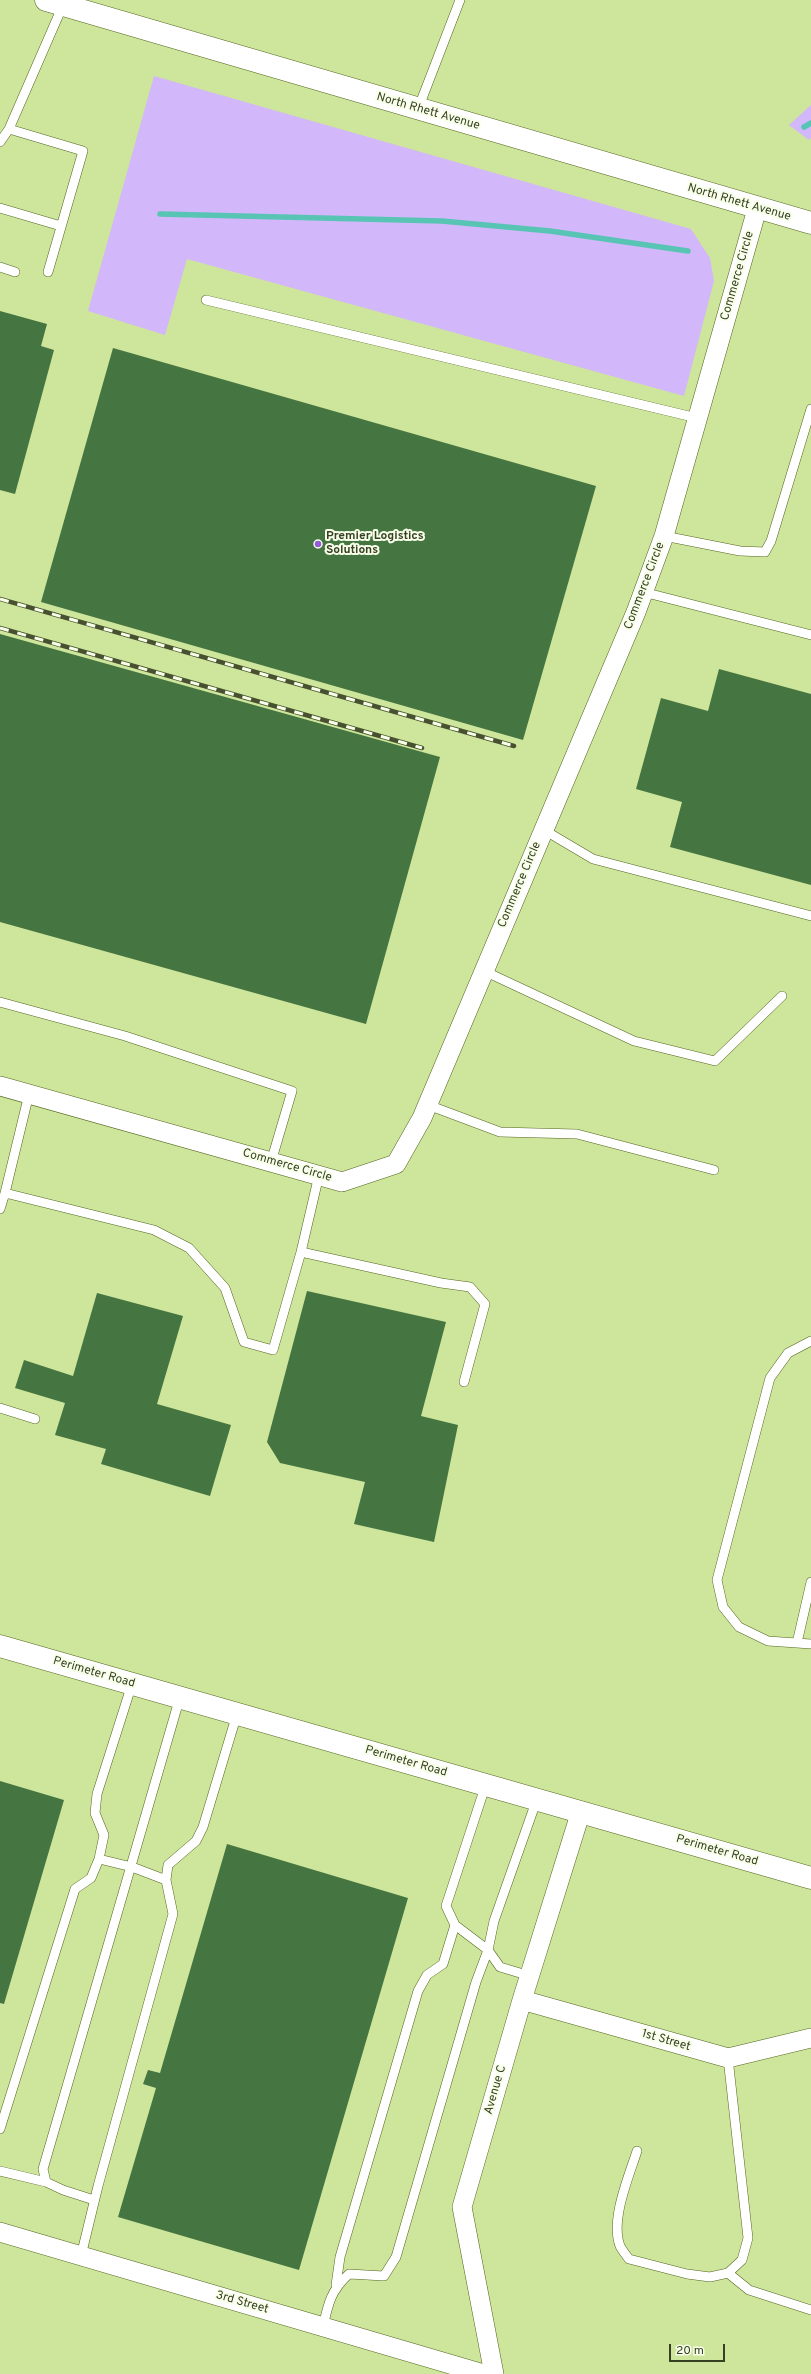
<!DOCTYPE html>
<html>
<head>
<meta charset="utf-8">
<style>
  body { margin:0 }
  #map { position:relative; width:811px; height:2374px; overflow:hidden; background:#cee59c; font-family:Overpass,sans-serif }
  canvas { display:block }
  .scale { position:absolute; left:669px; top:2344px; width:56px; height:18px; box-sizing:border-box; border:2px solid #374023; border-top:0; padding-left:5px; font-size:12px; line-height:14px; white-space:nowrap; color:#374023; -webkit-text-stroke:3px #f7ffe9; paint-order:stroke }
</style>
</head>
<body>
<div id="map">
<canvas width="811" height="2374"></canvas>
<div class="scale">20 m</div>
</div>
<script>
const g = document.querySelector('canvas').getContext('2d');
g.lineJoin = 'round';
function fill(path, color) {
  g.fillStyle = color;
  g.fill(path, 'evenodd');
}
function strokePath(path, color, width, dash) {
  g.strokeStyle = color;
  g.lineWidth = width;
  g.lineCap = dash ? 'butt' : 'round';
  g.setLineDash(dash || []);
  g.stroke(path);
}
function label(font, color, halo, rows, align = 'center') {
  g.font = font + ' Overpass,sans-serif';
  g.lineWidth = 4;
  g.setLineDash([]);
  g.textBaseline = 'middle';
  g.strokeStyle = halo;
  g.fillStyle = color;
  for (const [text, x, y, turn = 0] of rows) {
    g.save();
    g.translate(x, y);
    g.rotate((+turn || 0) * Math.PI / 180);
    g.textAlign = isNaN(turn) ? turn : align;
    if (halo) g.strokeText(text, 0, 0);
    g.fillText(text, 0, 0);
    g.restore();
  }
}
fill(new Path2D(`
  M154,76L691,229L710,258L714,281L684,396L187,259L165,335L88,311Z
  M811,105V138L809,140L789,125Z`), '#d2b7fa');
strokePath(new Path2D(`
  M804,127L811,123
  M160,214L442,221L550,231L688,251`), '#58c4b4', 5.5);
fill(new Path2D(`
  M0,311L47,324L41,346L54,350L15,494L0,490Z
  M113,348L596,486L523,740L41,602Z
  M0,634L440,757L366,1024L0,922Z
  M719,669L811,694V885L670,847L682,802L636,789L661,698L708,711Z
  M307,1291L446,1322L421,1416L458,1425L434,1542L354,1524L365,1482L280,1463L267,1442Z
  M97,1293L183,1316L157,1404L231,1425L210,1496L101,1464L106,1449L55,1435L65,1403L15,1388L24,1360L73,1376Z
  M0,1781L64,1800L4,2004L0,2003Z
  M227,1844L408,1898L299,2270L118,2217L156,2088L143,2084L148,2070L160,2073Z`), '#457641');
const lane = new Path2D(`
  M418,109L460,0
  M9,129L83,151L48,272
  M0,142L9,129L63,5
  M0,208L61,226
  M0,267L15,272
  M206,300L697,418
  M664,536L740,551L765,552L771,541L811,409
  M643,592L811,635
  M544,830L593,859L811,916
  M484,971L634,1041L715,1061L782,996
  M0,1002L125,1036L292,1091L271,1162
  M29,1094L5,1193L154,1230L189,1248L225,1288L244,1342L273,1350L301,1252
  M428,1105L500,1132L577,1134L714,1170
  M319,1175L301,1252L441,1283L470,1287L485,1304L464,1382
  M0,1209L5,1193
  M811,1341L788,1353L770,1378L717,1580L723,1607L739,1627L768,1641L811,1644
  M0,1408L35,1419
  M797,1643L811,1582
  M99,1859L132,1867L166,1880
  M530,1976L500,1967L488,1950L494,1921L537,1799
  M0,2129L75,1889L91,1878L99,1859L104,1835L95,1813L97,1794L132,1684
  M637,2151C629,2176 610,2220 620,2246C622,2250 626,2255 629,2259L687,2274L710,2277L728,2273L742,2260L748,2238L728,2058
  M0,2171L46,2182
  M94,2200L63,2190L46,2182L43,2169L180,1697
  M81,2256L98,2186L173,1914L166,1880L168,1865L196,1841L203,1827L237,1714
  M728,2273L749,2290L811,2310
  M336,2285L340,2257L418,1991L427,1975L443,1964L455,1925
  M323,2327C328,2304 331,2290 349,2274L384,2276L396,2257L476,1982L488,1950L455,1925L446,1906L486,1784`);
const street = new Path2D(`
  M0,1086L342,1182L396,1164L422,1118L636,612L664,536L757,209
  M522,2000L728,2058L811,2038
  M0,2232L484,2374
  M494,2374L462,2207L522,2000L581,1811`);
const secondary = new Path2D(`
  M46,0L811,223
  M0,1646L811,1878`);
strokePath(lane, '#54661f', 10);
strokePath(street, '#54661f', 20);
strokePath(secondary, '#54661f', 23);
strokePath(lane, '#fff', 9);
strokePath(street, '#fff', 19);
strokePath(secondary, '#fff', 22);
const rail = new Path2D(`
  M0,599L514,746
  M0,628L422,748`);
strokePath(rail, '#47512f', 4.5);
strokePath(rail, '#f7ffe9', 3, [9]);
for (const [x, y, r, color] of [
  [318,544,4,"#935cd4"]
]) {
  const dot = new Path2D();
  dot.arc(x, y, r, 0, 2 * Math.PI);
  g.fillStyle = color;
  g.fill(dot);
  strokePath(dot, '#f7ffe9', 1.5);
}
label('12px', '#374023', '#f7ffe9', [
  ["North Rhett Avenue",428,112,16],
  ["North Rhett Avenue",739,203,16],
  ["Commerce Circle",738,276,-74],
  ["Commerce Circle",645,586,-69],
  ["Commerce Circle",520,885,-67],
  ["Commerce Circle",287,1166,16],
  ["Perimeter Road",94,1673,16],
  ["Perimeter Road",406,1762,16],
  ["Perimeter Road",717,1851,16],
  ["1st Street",666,2041,16],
  ["Avenue C",496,2090,-74],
  ["3rd Street",242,2303,16]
]);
label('bold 12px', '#374023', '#f7ffe9', [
  ["Premier Logistics",326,537],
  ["Solutions",326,551]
], 'left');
</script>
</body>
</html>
